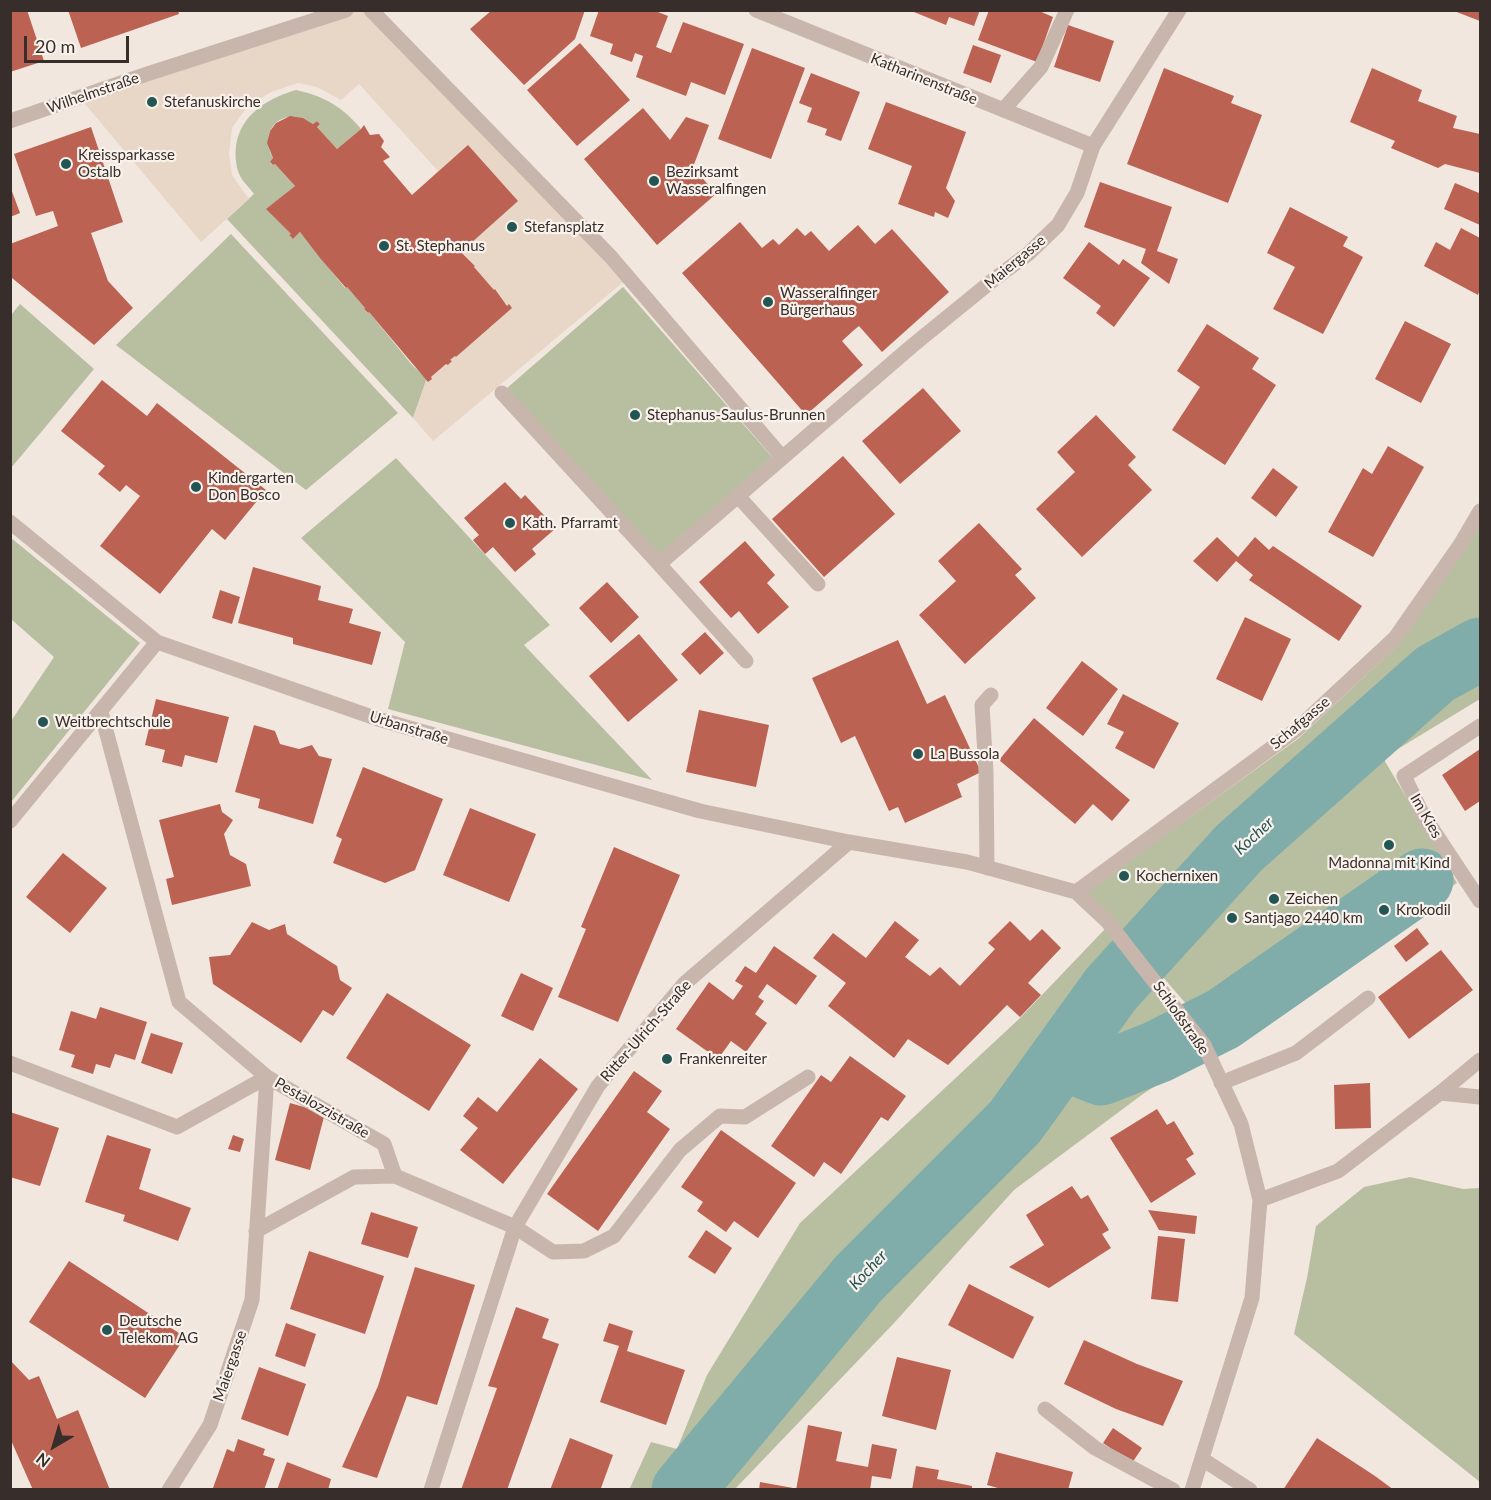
<!DOCTYPE html>
<html>
<head>
<meta charset="utf-8">
<style>
  body { margin:0 }
  #map { position:relative; width:1491px; height:1500px; overflow:hidden; background:#f1e7df; font-family:Lato,sans-serif }
  canvas { display:block }
  .frame { position:absolute; inset:0; border:12px solid #372d2a; pointer-events:none }
  .north { position:absolute; left:24px; top:1416px; width:60px; height:60px; -webkit-text-stroke:4px #f9f1eb; paint-order:stroke; rotate:218deg; font-size:16px; font-weight:700; line-height:24px; text-align:center; color:#372d2a }
  .north::after { content:''; display:block; margin:auto; width:21px; height:27px; background:#372d2a; clip-path:polygon(50% 0,100% 100%,50% 72%,0 100%) }
  .scale { position:absolute; left:24px; top:36px; width:105px; height:27px; box-sizing:border-box; border:3px solid #372d2a; border-top:0; padding-left:8px; font-size:18px; line-height:21px; white-space:nowrap; color:#372d2a; -webkit-text-stroke:4px #f9f1eb; paint-order:stroke }
</style>
</head>
<body>
<div id="map">
<canvas width="1491" height="1500"></canvas>
<div class="frame"></div>
<div class="north">N</div>
<div class="scale">20 m</div>
</div>
<script>
const g = document.querySelector('canvas').getContext('2d');
g.lineJoin = 'round';
function fill(path, color) {
  g.fillStyle = color;
  g.fill(path, 'evenodd');
}
function strokePath(path, color, width, dash) {
  g.strokeStyle = color;
  g.lineWidth = width;
  g.lineCap = dash ? 'butt' : 'round';
  g.setLineDash(dash || []);
  g.stroke(path);
}
function label(font, color, halo, rows, align = 'center') {
  g.font = font + ' Lato,sans-serif';
  g.lineWidth = 4.5;
  g.setLineDash([]);
  g.textBaseline = 'middle';
  g.strokeStyle = halo;
  g.fillStyle = color;
  for (const [text, x, y, turn = 0] of rows) {
    g.save();
    g.translate(x, y);
    g.rotate((+turn || 0) * Math.PI / 180);
    g.textAlign = isNaN(turn) ? turn : align;
    if (halo) g.strokeText(text, 0, 0);
    g.fillText(text, 0, 0);
    g.restore();
  }
}
fill(new Path2D(`
  M296,90C324,96 343,107 361,129L337,149L317,127L320,124L317,121L313,124C285,104 257,128 273,158L270,163L273,165L275,164L295,186L267,209L291,234L289,235L293,239L300,232L345,288L347,287L365,308L364,309L367,313L369,312L412,365L427,379L413,418L227,219L254,194C249,187 240,179 238,171C227,126 258,101 296,90Z
  M231,234L398,413L306,490L116,345Z
  M623,287L772,457L659,557L506,389Z
  M20,304L94,369L11,468V315Z
  M396,458L550,625L524,645L652,780L388,709L405,642L301,538Z
  M1479,527L1480,699L1383,758L1457,883L1214,1050L1200,1020L1111,917L1085,893L1299,738L1398,645Z
  M11,538L140,643L11,802V721L54,657L11,619Z
  M1105,929L1203,1055L1143,1094L1014,1190L895,1322L735,1489L629,1490L651,1442L677,1449L707,1375L800,1223L1020,1018Z
  M1410,1177L1463,1189L1480,1188V1482L1294,1334L1307,1278L1316,1226L1364,1187Z`), '#b7bfa0');
fill(new Path2D(`
  M347,11H380L628,278L433,441L413,418L426,380L428,382L432,379L431,377L446,364L448,365L451,362L450,360L455,356L457,357L480,334L482,336L484,331L493,326L492,325L509,305L507,306L496,289L494,290L474,267L475,265L451,240L412,195L438,171L359,84L341,100L317,87L298,83L271,92L247,107L232,128L229,154L232,175L249,199L201,242L80,98Z`), '#e8d6c7');
strokePath(new Path2D(`
  M1061,1058L1101,1074L1157,1052L1223,1019L1422,880
  M683,1490L859,1278L1015,1122L1111,989L1239,848L1435,674L1480,649`), '#80acaa', 63);
fill(new Path2D(`
  M10,10H27L44,61L10,72Z
  M68,10H178L179,14L81,48Z
  M492,10H585L575,39L524,85L470,29Z
  M599,10H653L668,16L656,47L671,53L683,22L744,44L725,95L691,82L686,96L636,77L643,56L635,53L632,62L610,54L613,44L590,36Z
  M909,10H980L974,26L949,17L946,25Z
  M989,10H1037L1053,17L1037,62L978,40Z
  M1454,10H1480V21L1454,11Z
  M1068,25L1114,41L1100,82L1054,67Z
  M580,43L630,100L577,146L527,90Z
  M973,45L1001,55L991,83L963,73Z
  M752,48L805,68L771,159L718,139Z
  M1164,68L1234,96L1231,103L1262,115L1228,203L1127,164Z
  M1372,68L1422,90L1418,101L1457,116L1453,128L1480,134V173L1445,164L1438,168L1391,148L1395,141L1350,122Z
  M811,73L860,92L841,141L825,135L827,129L807,122L812,108L799,103Z
  M886,102L966,132L946,188L955,201L948,218L935,212L934,217L898,204L912,166L868,149Z
  M643,108L670,140L686,117L709,125L693,167L716,194L657,245L584,159Z
  M290,116L303,118L313,124L317,121L320,124L317,127L337,149L361,129L364,125L370,135L379,134L384,141L381,147L390,157L383,161L412,195L468,145L518,201L461,252L475,266L474,267L494,290L495,289L507,306L509,304L512,308L456,357L455,356L450,360L452,361L448,365L446,364L431,377L432,379L428,382L369,312L368,313L364,309L365,308L347,287L346,288L320,258L300,232L293,239L289,235L291,234L266,209L295,186L275,164L273,165L270,162L273,158L267,143L270,131L276,123Z
  M91,127L123,222L91,233L108,281L133,308L94,345L12,278L10,273V244L58,226L53,211L36,216L14,154Z
  M1100,182L1172,207L1157,251L1178,259L1169,284L1141,263L1146,249L1084,227Z
  M1455,183L1479,193L1480,188V225L1444,209Z
  M10,186L20,213L10,217Z
  M1290,207L1348,237L1343,246L1363,257L1323,334L1273,309L1295,267L1267,253Z
  M740,222L762,248L773,239L779,245L797,228L805,236L811,231L829,251L858,225L875,244L892,229L949,292L882,352L859,326L854,330L842,341L863,365L806,415L682,273Z
  M1461,228L1480,238V289L1478,295L1424,266L1436,242L1450,250Z
  M1089,242L1119,265L1123,259L1150,278L1114,327L1096,313L1101,306L1063,278Z
  M1405,321L1451,344L1421,403L1375,379Z
  M1207,324L1259,358L1252,369L1276,385L1225,465L1172,430L1200,387L1177,371Z
  M102,380L147,416L157,403L266,490L225,540L212,529L160,594L100,546L140,496L126,485L120,492L98,474L105,466L61,431Z
  M923,388L961,431L900,484L862,441Z
  M1096,415L1136,457L1128,465L1152,490L1082,557L1036,509L1075,472L1057,452Z
  M1388,446L1424,467L1373,557L1328,532L1363,468L1372,474Z
  M843,456L895,514L824,577L772,519Z
  M1273,468L1298,487L1276,517L1251,498Z
  M505,482L521,499L525,495L556,528L532,549L536,554L515,572L493,547L485,554L473,540L479,535L464,518Z
  M979,523L1022,569L1015,575L1036,598L965,664L919,615L956,581L938,561Z
  M1217,537L1238,557L1255,537L1269,550L1273,546L1362,606L1339,641L1249,580L1253,575L1236,561L1217,582L1193,561Z
  M745,541L775,575L767,583L789,607L758,634L739,611L731,618L699,582Z
  M253,567L321,586L318,600L353,609L349,623L381,632L372,665L293,644V638L238,623Z
  M607,582L639,617L611,643L579,608Z
  M220,590L240,597L232,624L212,618Z
  M1245,617L1291,639L1262,701L1216,679Z
  M705,632L724,653L700,675L681,654Z
  M639,634L678,680L628,722L589,676Z
  M898,640L927,704L945,695L981,772L957,784L962,797L905,823L898,807L889,811L855,736L841,743L812,678Z
  M1082,661L1118,689L1083,736L1046,708Z
  M1123,694L1179,723L1154,769L1115,748L1124,732L1107,724Z
  M156,699L229,717L217,763L185,755L182,767L162,762L165,750L145,745Z
  M699,710L769,725L756,787L686,772Z
  M1034,718L1130,800L1112,821L1093,804L1075,824L999,760Z
  M254,725L275,731L280,744L299,749L312,745L319,756L332,759L313,824L258,808L260,799L235,792Z
  M1480,749V801L1465,811L1442,775Z
  M363,767L443,799L415,870L385,883L333,863L342,839L336,836Z
  M220,804L222,812L233,820L224,834L230,855L246,864L251,886L172,905L166,879L174,877L159,820Z
  M470,808L536,834L509,902L443,875Z
  M614,847L680,875L618,1022L558,997L586,929L581,927Z
  M63,853L107,888L70,933L26,897Z
  M895,921L919,940L905,957L930,976L940,967L960,986L995,949L988,943L1010,921L1030,941L1042,929L1061,948L1028,983L1041,995L1020,1017L1007,1005L948,1065L908,1039L894,1058L828,1006L846,983L813,958L833,933L866,958Z
  M252,922L269,930L285,924L287,934L337,966L340,980L352,988L333,1016L323,1010L301,1043L213,984L209,957L230,955Z
  M1417,928L1429,944L1406,962L1394,946Z
  M774,946L817,976L796,1005L767,984L758,997L764,1001L755,1014L767,1023L746,1052L731,1041L718,1059L676,1029L709,982L733,1000L743,986L735,981L745,966L756,973Z
  M1441,950L1473,990L1409,1039L1378,997Z
  M521,973L553,988L533,1031L501,1016Z
  M387,993L471,1045L429,1111L346,1058Z
  M100,1007L147,1022L135,1060L115,1054L110,1068L96,1064L93,1074L71,1067L75,1055L59,1050L71,1011L96,1019Z
  M151,1033L183,1043L172,1074L141,1063Z
  M850,1056L906,1096L888,1121L881,1117L841,1174L824,1162L814,1177L771,1146L821,1075L831,1082Z
  M540,1058L578,1089L503,1184L460,1150L478,1128L463,1116L478,1097L497,1112Z
  M634,1071L662,1091L647,1112L670,1129L598,1231L547,1194Z
  M1370,1083L1371,1128L1335,1129L1334,1085Z
  M290,1103L325,1113L310,1170L275,1160Z
  M1157,1109L1167,1125L1174,1121L1194,1154L1186,1159L1196,1174L1151,1203L1110,1138Z
  M10,1112L59,1128L40,1186L10,1177Z
  M721,1130L796,1183L758,1238L734,1221L726,1232L697,1211L703,1202L681,1187Z
  M107,1135L151,1149L139,1189L191,1208L178,1241L123,1221L125,1215L85,1202Z
  M233,1135L244,1139L240,1152L228,1149Z
  M1072,1186L1081,1199L1088,1195L1098,1212L1109,1230L1102,1234L1111,1248L1049,1288L1009,1267L1044,1245L1026,1215Z
  M1148,1210L1197,1216L1195,1234L1159,1230Z
  M371,1212L418,1227L408,1258L361,1244Z
  M706,1230L732,1248L715,1274L688,1257Z
  M1158,1236L1185,1239L1178,1302L1151,1299Z
  M309,1251L384,1276L365,1334L290,1309Z
  M69,1261L185,1337L145,1398L29,1322Z
  M415,1267L475,1285L437,1405L407,1396L377,1478L342,1467L378,1386Z
  M969,1284L1034,1317L1013,1359L948,1325Z
  M516,1307L549,1319L542,1338L559,1344L507,1490H461L497,1388L488,1386Z
  M286,1323L316,1334L305,1367L275,1356Z
  M609,1323L633,1331L627,1351L685,1370L666,1425L600,1402L619,1346L603,1341Z
  M1084,1340L1137,1364L1183,1381L1163,1426L1116,1409L1064,1384Z
  M897,1357L951,1370L936,1430L882,1416Z
  M10,1360L29,1380L39,1376L57,1419L78,1410L110,1490H33L10,1438Z
  M259,1367L306,1384L288,1436L241,1419Z
  M808,1425L842,1432L836,1461L868,1467L872,1444L897,1449L891,1479L872,1476L870,1490H796Z
  M1113,1428L1142,1448L1132,1463L1103,1443Z
  M570,1438L613,1455L601,1488L605,1490H550Z
  M1317,1438L1375,1476L1394,1490H1283Z
  M238,1439L265,1449L263,1455L275,1459L264,1490L213,1488L227,1449L234,1452Z
  M996,1452L1073,1472L1068,1490H1005L987,1485Z
  M287,1462L331,1479L328,1490H277Z
  M916,1466L939,1470L937,1479L972,1486V1490H912Z
  M760,1482L793,1488V1490H759Z`), '#bc6252');
strokePath(new Path2D(`
  M371,10L611,257L782,457
  M756,10L1093,146
  M1003,110L1041,67L1067,10
  M10,121L147,74L346,10
  M502,393L659,564L912,346L993,280L1028,254L1058,225L1077,193L1093,146L1179,10
  M737,495L818,584
  M10,522L157,642L378,719L700,811L849,842L967,862L1076,892L1107,921L1204,1045L1241,1124L1260,1200L1252,1298L1192,1490
  M659,564L746,661
  M101,712L179,1002L267,1077L252,1300L210,1425L169,1490
  M1480,726L1404,776L1423,815L1480,901
  M10,821L157,642
  M987,868L986,772L982,705L991,695
  M1076,892L1296,730L1395,638L1460,545L1480,511
  M10,1063L177,1127L267,1077L384,1144L395,1176
  M1221,1083L1296,1053L1368,998
  M1440,1093L1480,1097
  M1260,1200L1338,1171L1440,1093L1480,1060
  M256,1231L354,1177L395,1176L515,1227L553,1252L584,1251L614,1236L680,1150L720,1116L745,1117L808,1077
  M1045,1409L1095,1448L1173,1490
  M1202,1459L1250,1490
  M431,1490L515,1227L598,1086L684,984L849,842`), '#c8b6ac', 15);
for (const [x, y, r, color] of [
  [152,102,6,"#235554"],
  [66,164,6,"#235554"],
  [654,181,6,"#235554"],
  [512,227,6,"#235554"],
  [384,246,6,"#235554"],
  [768,302,6,"#235554"],
  [635,415,6,"#235554"],
  [196,487,6,"#235554"],
  [510,523,6,"#235554"],
  [43,722,6,"#235554"],
  [918,754,6,"#235554"],
  [1389,845,6,"#235554"],
  [1124,876,6,"#235554"],
  [1274,899,6,"#235554"],
  [1384,910,6,"#235554"],
  [1232,918,6,"#235554"],
  [667,1059,6,"#235554"],
  [107,1330,6,"#235554"]
]) {
  const dot = new Path2D();
  dot.arc(x, y, r, 0, 2 * Math.PI);
  g.fillStyle = color;
  g.fill(dot);
  strokePath(dot, '#f9f1eb', 2);
}
label('15px', '#372d2a', '#f9f1eb', [
  ["Katharinenstraße",924,79,22],
  ["Wilhelmstraße",93,93,-19],
  ["Maiergasse",1015,262,-40],
  ["Schafgasse",1300,723,-40],
  ["Urbanstraße",409,728,17],
  ["Im Kies",1426,816,60],
  ["Schloßstraße",1181,1018,55],
  ["Ritter-Ulrich-Straße",646,1031,-49],
  ["Pestalozzistraße",322,1108,30],
  ["Maiergasse",230,1366,-71]
]);
label('15px', '#372d2a', '#f9f1eb', [
  ["Stefanuskirche",164,102],
  ["Kreissparkasse",78,155],
  ["Ostalb",78,172],
  ["Bezirksamt",666,172],
  ["Wasseralfingen",666,189],
  ["Stefansplatz",524,227],
  ["St. Stephanus",396,246],
  ["Wasseralfinger",780,293],
  ["Bürgerhaus",780,310],
  ["Stephanus-Saulus-Brunnen",647,415],
  ["Kindergarten",208,478],
  ["Don Bosco",208,495],
  ["Kath. Pfarramt",522,523],
  ["Weitbrechtschule",55,722],
  ["La Bussola",930,754],
  ["Madonna mit Kind",1389,863,"center"],
  ["Kochernixen",1136,876],
  ["Zeichen",1286,899],
  ["Krokodil",1396,910],
  ["Santjago 2440 km",1244,918],
  ["Frankenreiter",679,1059],
  ["Deutsche",119,1321],
  ["Telekom AG",119,1338]
], 'left');
label('italic 16px', '#235554', '#f9f1eb', [
  ["Kocher",1254,836,-43],
  ["Kocher",868,1270,-47]
]);
</script>
</body>
</html>
